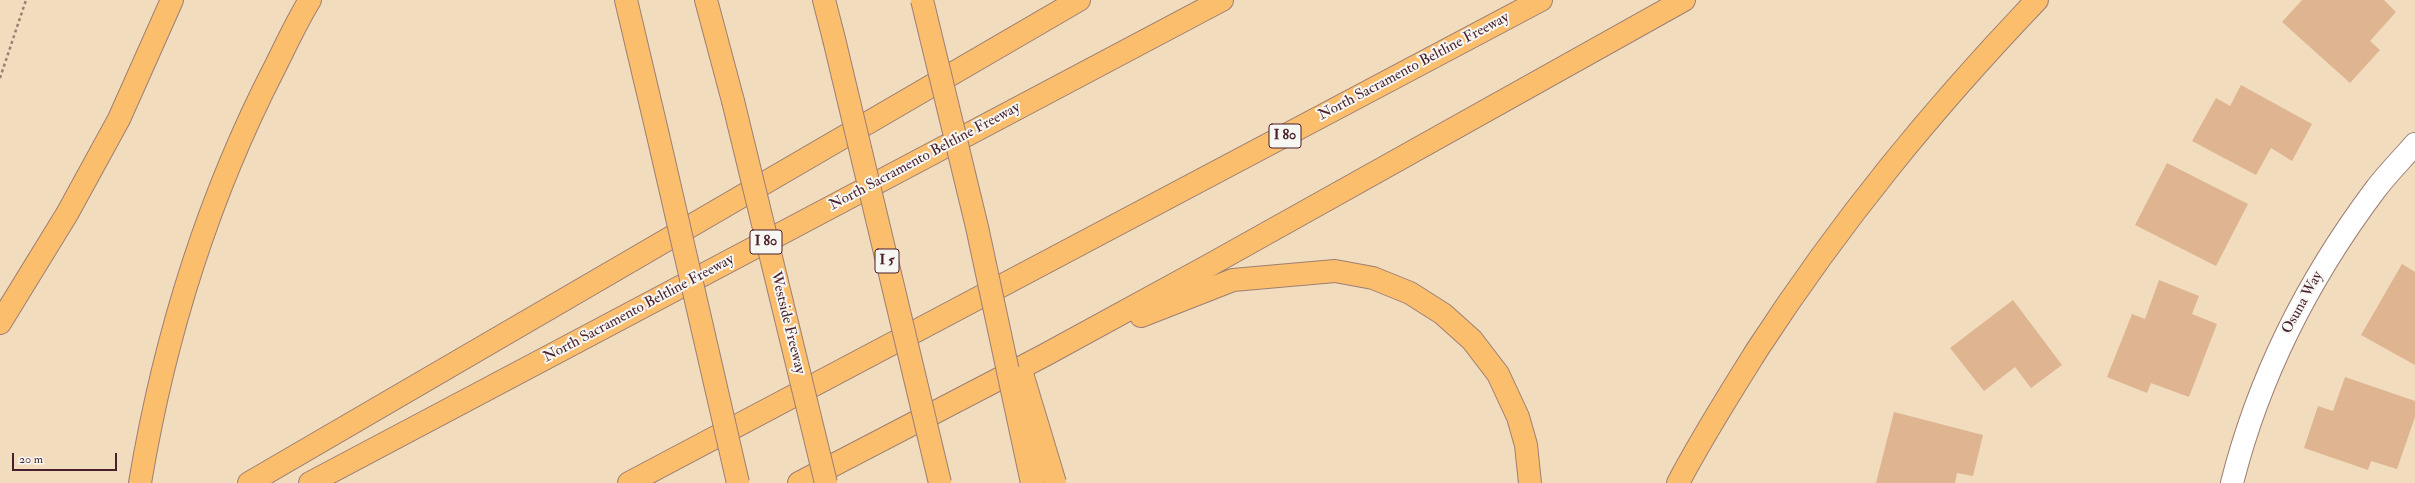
<!DOCTYPE html>
<html>
<head>
<meta charset="utf-8">
<style>
  body { margin:0 }
  #map { position:relative; width:2415px; height:483px; overflow:hidden; background:#f1ddbe; font-family:"IM FELL Double Pica",serif }
  canvas { display:block }
  .scale { position:absolute; left:12px; top:453px; width:105px; height:18px; box-sizing:border-box; border:2px solid #4a1f2b; border-top:0; padding-left:5px; font-size:12px; line-height:14px; white-space:nowrap; color:#4a1f2b; -webkit-text-stroke:3px #f6f6f2; paint-order:stroke }
</style>
</head>
<body>
<div id="map">
<canvas width="2415" height="483"></canvas>
<div class="scale">20 m</div>
</div>
<script>
const g = document.querySelector('canvas').getContext('2d');
g.lineJoin = 'round';
function fill(path, color) {
  g.fillStyle = color;
  g.fill(path, 'evenodd');
}
function strokePath(path, color, width, dash) {
  g.strokeStyle = color;
  g.lineWidth = width;
  g.lineCap = dash ? 'butt' : 'round';
  g.setLineDash(dash || []);
  g.stroke(path);
}
function label(font, color, halo, rows, align = 'center') {
  g.font = font + ' "IM FELL Double Pica",serif';
  g.lineWidth = 4;
  g.setLineDash([]);
  g.textBaseline = 'middle';
  g.strokeStyle = halo;
  g.fillStyle = color;
  for (const [text, x, y, turn = 0] of rows) {
    g.save();
    g.translate(x, y);
    g.rotate((+turn || 0) * Math.PI / 180);
    g.textAlign = isNaN(turn) ? turn : align;
    if (halo) g.strokeText(text, 0, 0);
    g.fillText(text, 0, 0);
    g.restore();
  }
}
fill(new Path2D(`
  M2302,0H2384L2396,12L2370,41L2380,50L2350,83L2282,22Z
  M2241,85L2312,124L2292,161L2271,148L2256,175L2192,141L2216,98L2230,106Z
  M2167,163L2248,204L2216,266L2135,225Z
  M2402,264L2415,272V365L2361,335Z
  M2159,280L2199,296L2192,314L2217,324L2189,397L2151,383L2147,393L2107,377L2132,314L2145,319Z
  M2013,300L2062,365L2031,388L2015,367L1984,391L1950,348Z
  M2345,377L2415,401V417L2397,469L2371,461L2368,470L2304,448L2318,406L2333,411Z
  M1894,412L1983,435L1973,476L1957,473L1955,483H1876Z`), '#dfb491');
const minor = new Path2D(`
  M2232,483C2259,376 2309,278 2375,190C2387,174 2402,159 2415,144`);
const highway = new Path2D(`
  M626,0L657,131
  M706,0L733,101
  M824,0L834,39
  M1141,316L1233,280L1335,271L1373,278L1410,293L1443,314L1472,340L1498,374L1518,417L1526,445L1530,483
  M0,323L67,214L119,119L172,0
  M140,483C164,339 208,197 275,67C286,45 297,21 310,0
  M249,483L1079,0
  M310,483L1222,0
  M629,483L1541,0
  M799,483L1045,355L1208,266L1684,0
  M1678,483C1702,437 1730,393 1757,350C1841,221 1931,111 2037,0`);
strokePath(minor, '#9e7e74', 24);
strokePath(highway, '#9e7e74', 24);
strokePath(new Path2D(`
  M0,78L26,0`), '#9e7e74', 2.5, [3, 3]);
strokePath(minor, '#fff', 22);
strokePath(highway, '#fabe6d', 22);
const highwayBridge = new Path2D(`
  M922,0L977,227L1032,483
  M834,39L940,483
  M733,101L826,483
  M657,131L738,483
  M1023,377L1055,483`);
strokePath(highwayBridge, '#9e7e74', 24, []);
strokePath(highwayBridge, '#fabe6d', 22);
for (const [x, y, w] of [
  [1285,136,32],
  [766,242,32],
  [887,261,24]
]) {
  const box = new Path2D();
  box.roundRect(x - w / 2, y - 12, w, 24, 3);
  g.fillStyle = '#f6f6f2';
  g.fill(box);
  strokePath(box, '#4a1f2b', 1);
}
label('bold 14px', '#4a1f2b', null, [
  ["I 80",1285,136],
  ["I 80",766,242],
  ["I 5",887,261]
]);
label('15px', '#4a1f2b', '#f6f6f2', [
  ["North Sacramento Beltline Freeway",1414,67,-28],
  ["North Sacramento Beltline Freeway",925,157,-28],
  ["Osuna Way",2303,303,-61],
  ["North Sacramento Beltline Freeway",639,309,-28],
  ["Westside Freeway",787,323,76]
]);
</script>
</body>
</html>
